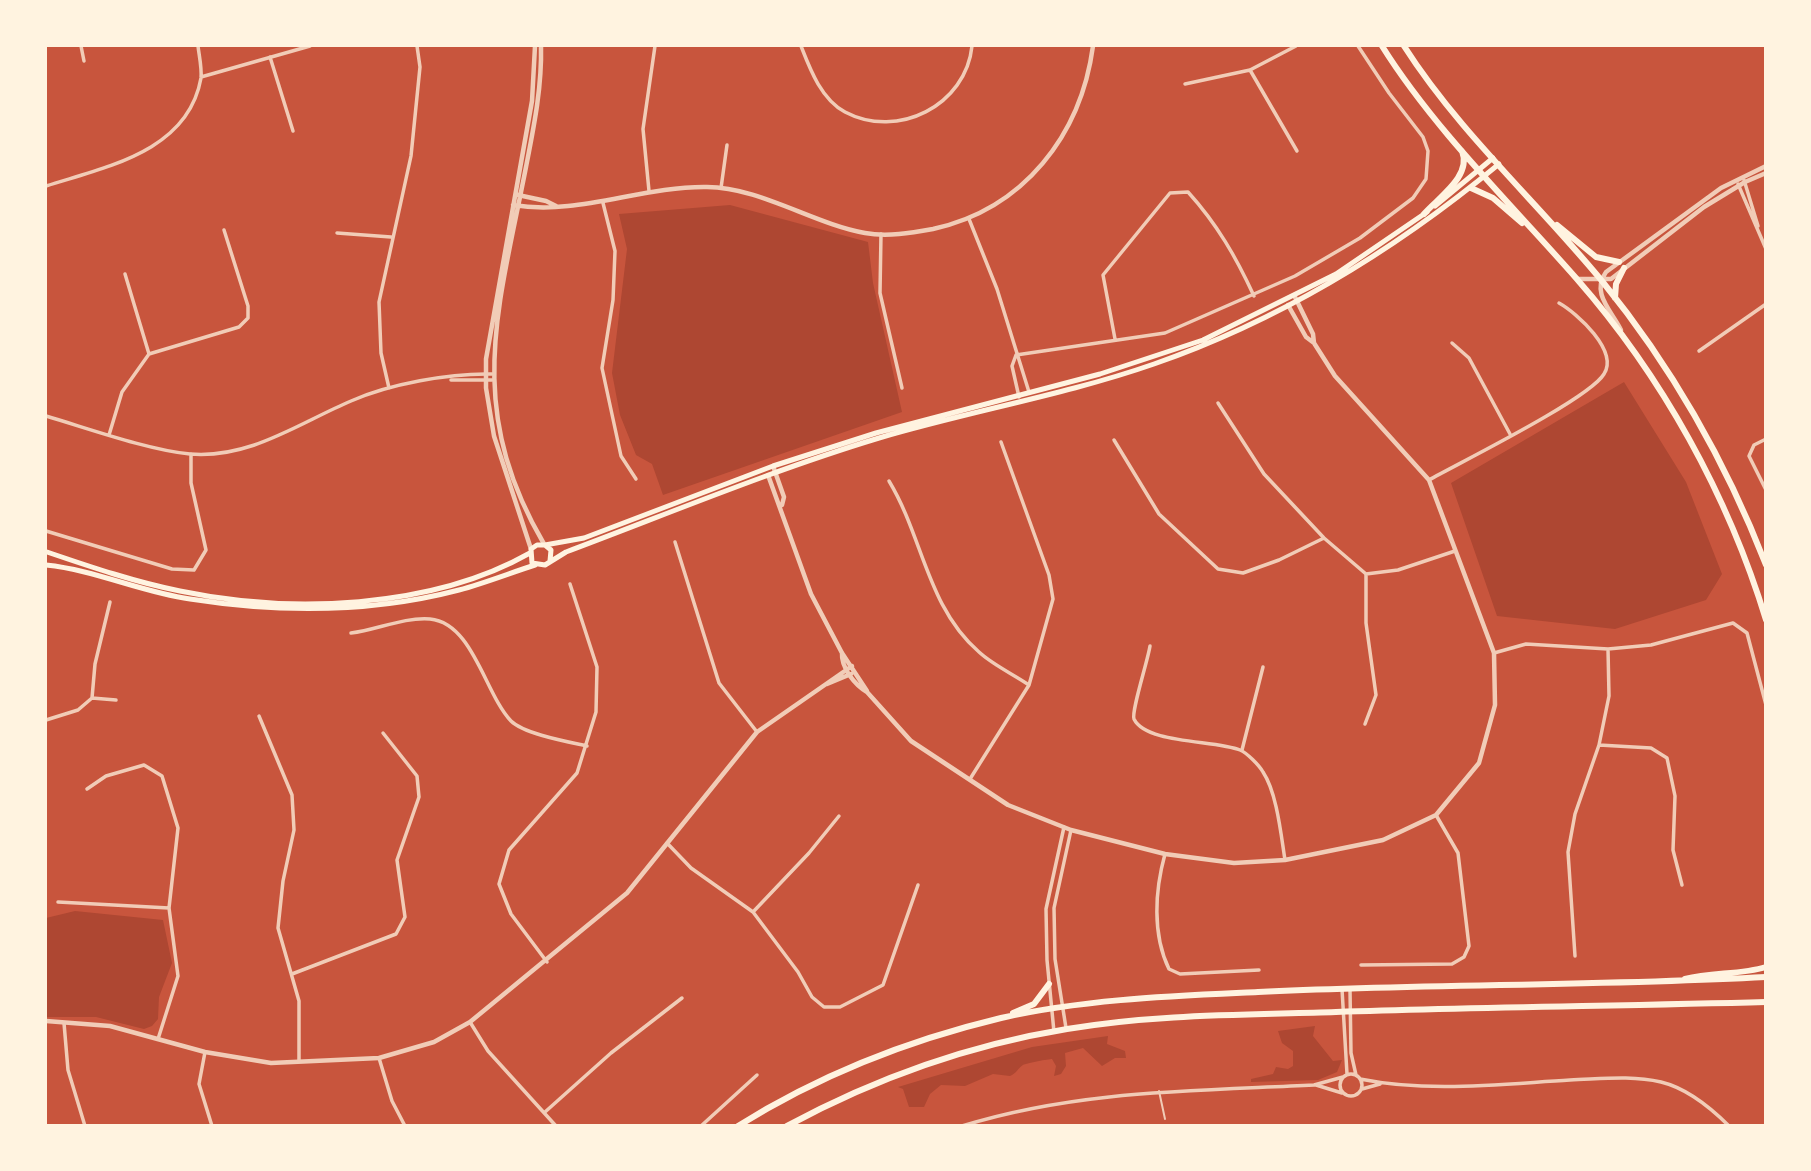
<!DOCTYPE html>
<html>
<head>
<meta charset="utf-8">
<style>
  body { margin:0 }
  #map { position:relative; width:1811px; height:1171px; overflow:hidden; background:#c8553d; font-family:"Titillium Web",sans-serif }
  canvas { display:block }
  .frame { position:absolute; inset:0; border:47px solid #fff3e0; pointer-events:none }
</style>
</head>
<body>
<div id="map">
<canvas width="1811" height="1171"></canvas>
<div class="frame"></div>
</div>
<script>
const g = document.querySelector('canvas').getContext('2d');
g.lineJoin = 'round';
function fill(path, color) {
  g.fillStyle = color;
  g.fill(path, 'evenodd');
}
function strokePath(path, color, width, dash) {
  g.strokeStyle = color;
  g.lineWidth = width;
  g.lineCap = dash ? 'butt' : 'round';
  g.setLineDash(dash || []);
  g.stroke(path);
}
fill(new Path2D(`
  M730,205L868,242L873,283L902,412L663,495L652,464L636,455L620,415L612,373L627,249L619,214Z
  M1624,382L1686,482L1722,574L1706,600L1615,629L1497,616L1451,483Z
  M75,911L163,920L172,963L159,997L158,1019L152,1026L144,1029L96,1017H46V918Z
  M1315,1026L1313,1036L1333,1061L1342,1060L1337,1072L1318,1080L1251,1082V1079L1273,1074L1276,1067L1288,1069L1293,1066V1051L1282,1043L1278,1031Z
  M1108,1036L1107,1044L1125,1051L1126,1058H1115L1102,1066L1083,1048L1065,1053L1066,1066L1061,1074L1054,1076L1056,1066L1052,1059C1049,1059 1027,1063 1023,1065C1018,1068 1016,1074 1010,1076L993,1074L965,1086L941,1085L930,1094L924,1107H909L903,1089L898,1087L1032,1047Z`), '#ae4732');
strokePath(new Path2D(`
  M1159,1091L1165,1119`), '#f1ccb7', 2);
strokePath(new Path2D(`
  M81,46L84,61
  M801,46C810,69 821,99 845,112C898,140 966,105 972,46
  M270,57L293,131
  M1250,70L1297,151
  M201,77L310,46
  M1185,84L1250,70L1296,46
  M1744,180L1758,226
  M1738,184L1766,249
  M46,186C105,167 188,152 201,78C202,68 199,55 198,46
  M721,188L727,145
  M649,191L643,129L655,46
  M603,203L615,251L613,300L602,368L621,456L636,479
  M969,219L997,289L1029,392
  M337,233L391,237
  M881,234L880,293L902,388
  M125,274L149,354
  M1115,339L1103,275L1170,193L1188,192C1217,224 1236,257 1254,296
  M1452,343L1469,358L1510,434
  M1699,351L1766,304
  M1016,355L1165,333L1295,276L1360,238L1413,198L1426,179L1428,151L1423,137L1389,93L1358,46
  M1016,355L1012,366L1019,397
  M451,380H492
  M389,388L381,353L379,302L411,156L420,67L417,46
  M1218,403L1264,474L1324,538L1366,574L1398,570L1455,551
  M46,416C87,428 148,450 190,454C250,459 299,423 351,401C389,384 450,373 492,374
  M109,435L122,392L149,354L239,327L248,318V306L224,230
  M1766,439L1754,445L1749,456L1766,490
  M1114,440L1159,514L1218,569L1243,573L1279,560L1324,538
  M1429,480C1461,462 1589,399 1604,374C1619,351 1577,313 1559,303
  M889,481C923,537 927,607 979,652C993,665 1013,674 1029,685
  M46,531L172,569L194,570L206,550L191,483V454
  M675,542L719,683L757,732
  M351,633C377,630 403,617 430,619C473,623 485,694 511,721C524,734 569,742 587,746
  M1150,646C1148,660 1131,712 1134,719C1146,744 1216,740 1240,750C1247,753 1259,765 1263,772C1277,793 1281,835 1285,860
  M1494,653L1526,644L1608,649L1651,645L1733,623L1747,633L1766,705
  M92,698L116,700
  M259,716L292,795L294,830L283,881L278,928L299,1001V1061
  M46,720L78,710L92,698L95,664L110,602
  M1365,724L1376,695L1366,623V574
  M1599,745L1651,748L1667,758L1675,796L1673,850L1682,885
  M1242,750L1263,667
  M970,779L1029,685L1053,599L1049,575L1001,442
  M87,789L106,776L144,765L162,776L178,828L169,908L178,976L158,1039
  M667,843L691,868L753,912L798,972L812,997L824,1007H840L883,985L918,885
  M1165,854C1155,890 1152,934 1169,969L1180,974L1259,970
  M58,902L169,908
  M753,912L809,853L839,816
  M1575,956L1568,852L1575,814L1599,745L1609,696L1608,649
  M547,962L511,914L499,884L509,850L577,773L596,712L597,667L570,584
  M1361,965L1452,964L1464,957L1469,946L1458,853L1436,815
  M292,974L396,934L405,917L397,860L419,797L417,776L383,733
  M1342,989L1347,1074
  M1350,990L1351,1053L1356,1075
  M470,1022L488,1051L556,1126
  M64,1023L68,1070L85,1126
  M1066,1028L1055,959L1054,908L1071,830
  M1054,1032L1047,960L1046,909L1064,827
  M205,1052L199,1084L212,1126
  M379,1058L392,1101L405,1126
  M1340 1085a11 11 0 1 1 22 0a11 11 0 1 1-22 0Z
  M1360,1079C1429,1093 1501,1084 1570,1080C1601,1079 1631,1075 1661,1082C1686,1088 1711,1108 1729,1126
  M1316,1085L1342,1093
  M1362,1089L1380,1084
  M545,1112L611,1053L682,998
  M701,1126L757,1075
  M962,1126C1078,1090 1195,1091 1314,1085L1343,1077`), '#f1ccb7', 3.5);
strokePath(new Path2D(`
  M541,46C542,87 534,126 526,167C498,311 464,407 544,544
  M518,195L546,201L556,206
  M513,205C578,216 641,186 707,187C759,187 814,224 865,233C887,237 911,233 933,229C1024,209 1081,135 1093,46
  M1577,279H1611L1704,207L1745,182L1766,173
  M1295,297L1313,334L1314,343
  M1621,330C1611,310 1591,293 1606,272L1721,188L1766,166
  M773,466L784,497L782,505
  M768,475L811,594L842,653L867,691
  M531,549L494,436L486,388V359L532,101L535,46
  M842,653C841,668 855,685 867,692L911,741L1008,805L1071,830L1165,854L1234,863L1285,860L1383,840L1436,815L1479,763L1495,705L1494,653L1429,480L1335,376L1314,343L1306,337L1288,305
  M827,684L851,674
  M46,1021L110,1026L205,1052L271,1063L379,1058L434,1042L470,1022L627,893L757,732L852,666`), '#f1ccb7', 4.5);
strokePath(new Path2D(`
  M1435,206L1493,158
  M545,545L584,538L773,466L876,433L1100,374L1203,340L1336,274L1427,212
  M47,552C91,567 135,582 180,591C290,614 431,609 530,553
  M550,561L551,550L545,545H537L531,549L532,563L545,565L566,552C670,513 773,470 879,438C970,411 1065,395 1154,364C1283,319 1395,250 1499,164
  M46,565C95,570 141,592 190,599C280,613 371,613 459,590C485,583 510,573 535,565`), '#fff3e0', 5);
strokePath(new Path2D(`
  M1382,46C1434,129 1511,204 1576,278C1662,376 1728,495 1766,620
  M1404,46C1459,132 1537,202 1602,281C1672,367 1726,462 1766,565
  M1471,188L1493,198L1522,223
  M1424,214C1439,197 1472,176 1462,151
  M1557,225L1596,257L1619,262
  M1615,298L1616,284L1624,268`), '#fff3e0', 6);
strokePath(new Path2D(`
  M1685,979C1712,972 1740,975 1766,967
  M1013,1013L1034,1004L1049,984
  M738,1126C818,1076 909,1040 1001,1018C1085,999 1173,996 1258,992C1427,984 1597,986 1766,977
  M787,1126C874,1079 969,1045 1067,1029C1155,1014 1247,1015 1336,1012C1479,1007 1622,1006 1766,1002`), '#fff3e0', 6);
</script>
</body>
</html>
